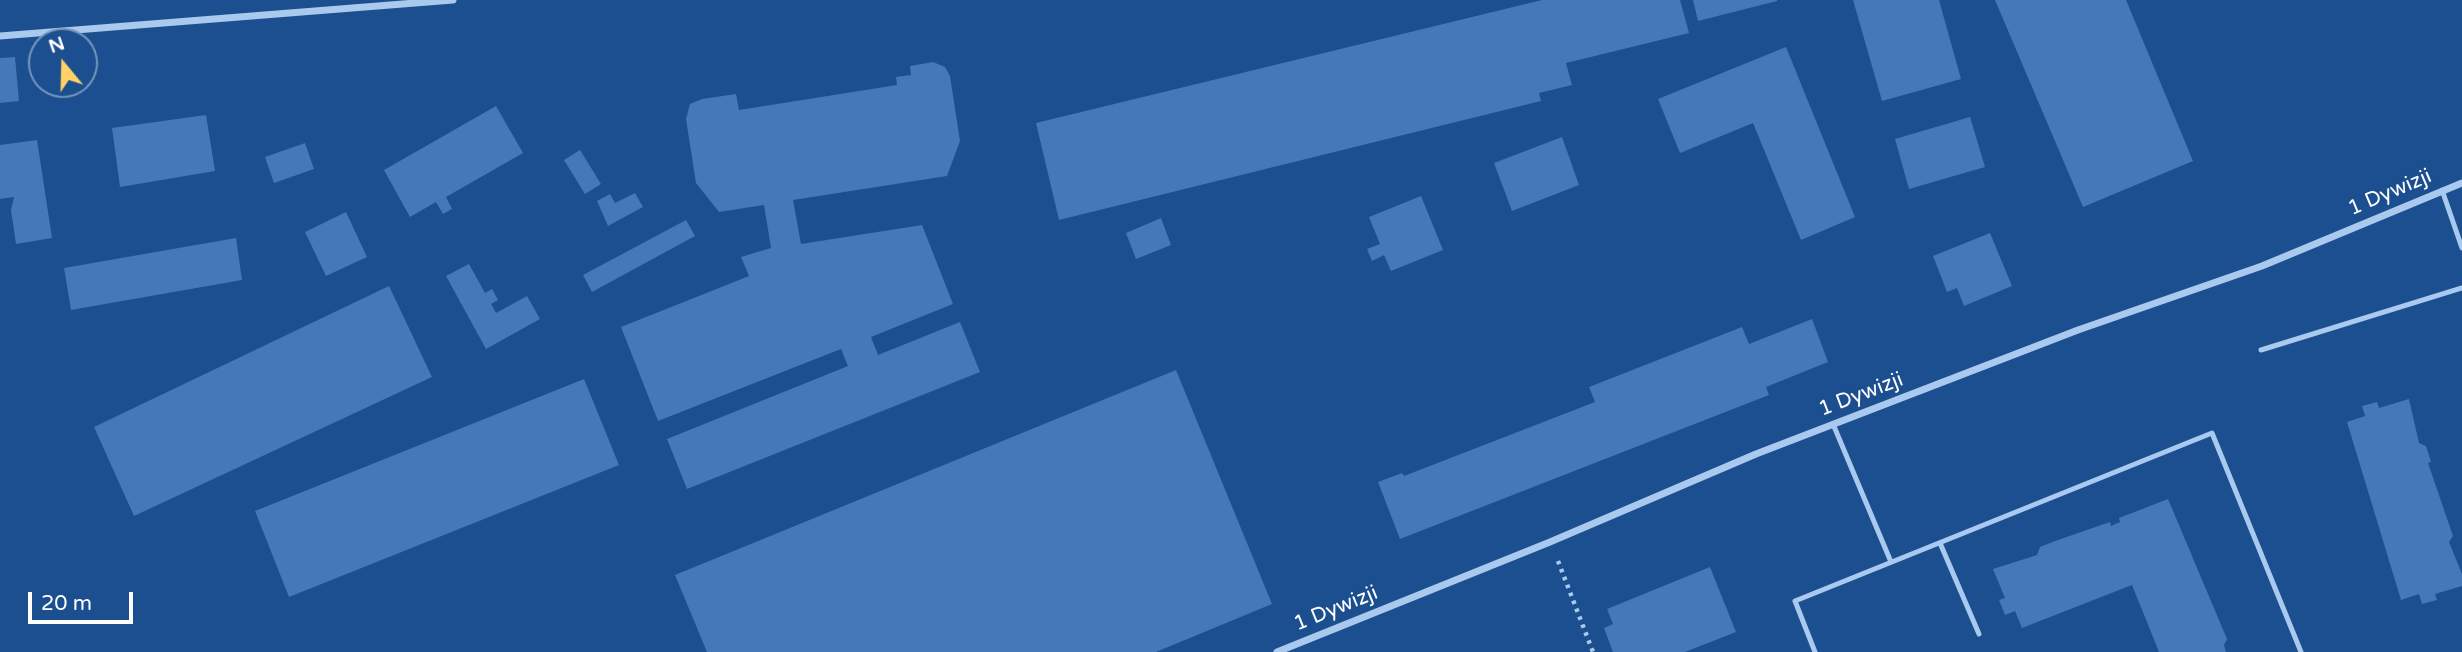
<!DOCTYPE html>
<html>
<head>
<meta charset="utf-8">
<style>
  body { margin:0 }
  #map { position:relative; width:2462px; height:652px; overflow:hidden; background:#1b4f8f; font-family:"Varela Round",sans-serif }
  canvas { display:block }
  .north { position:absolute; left:28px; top:28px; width:70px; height:70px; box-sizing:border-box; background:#1b4f8f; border:2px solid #7695bc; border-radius:50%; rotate:341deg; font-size:19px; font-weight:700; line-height:28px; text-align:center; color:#fff }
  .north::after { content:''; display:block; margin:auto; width:24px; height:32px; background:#ffd166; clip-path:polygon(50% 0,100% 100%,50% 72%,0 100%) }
  .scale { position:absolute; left:28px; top:592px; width:105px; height:32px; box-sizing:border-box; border:4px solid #fff; border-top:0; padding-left:9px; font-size:21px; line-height:24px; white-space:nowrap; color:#fff; -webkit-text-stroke:5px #1b4f8f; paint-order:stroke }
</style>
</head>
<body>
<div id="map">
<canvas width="2462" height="652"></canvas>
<div class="north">N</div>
<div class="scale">20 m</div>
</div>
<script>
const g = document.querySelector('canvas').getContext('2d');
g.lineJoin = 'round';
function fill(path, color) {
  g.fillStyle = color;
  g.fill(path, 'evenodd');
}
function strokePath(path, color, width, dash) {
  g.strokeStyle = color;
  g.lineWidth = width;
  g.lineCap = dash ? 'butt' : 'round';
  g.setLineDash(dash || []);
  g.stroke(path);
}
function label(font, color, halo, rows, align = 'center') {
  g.font = font + ' "Varela Round",sans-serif';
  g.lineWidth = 5;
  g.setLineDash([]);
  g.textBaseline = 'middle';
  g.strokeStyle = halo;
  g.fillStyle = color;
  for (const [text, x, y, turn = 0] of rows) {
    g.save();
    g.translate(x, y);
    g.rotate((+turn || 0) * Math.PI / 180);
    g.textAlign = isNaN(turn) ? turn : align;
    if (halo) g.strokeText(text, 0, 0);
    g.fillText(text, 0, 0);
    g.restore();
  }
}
fill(new Path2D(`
  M1542,0H1680L1689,33L1566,63L1572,85L1539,93L1541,101L1059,220L1036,123Z
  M1693,0H1777V1L1698,21Z
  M1853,0H1939L1961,79L1882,101Z
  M1995,0H2126L2193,161L2083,207Z
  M1786,47L1855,217L1801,240L1753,123L1680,153L1658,99Z
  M15,57L19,101L0,103V58Z
  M933,62L945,67L950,76L960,141L947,176L793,200L801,244L922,225L953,304L871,337L878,355L960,322L980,372L687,489L667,439L848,366L841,349L658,421L621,327L749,276L741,257L771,248L764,205L719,212L696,183L686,119L690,104L702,99L736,94L739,110L897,85L896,77L911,75L910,66Z
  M496,106L523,153L446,197L452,209L443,214L436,202L410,217L384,170Z
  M206,115L215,171L120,187L112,128Z
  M1970,117L1985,167L1909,189L1895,139Z
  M1562,137L1579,185L1512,211L1494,163Z
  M37,140L52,238L16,244L11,210L14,197L0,199V145Z
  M305,143L314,169L274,183L265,157Z
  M580,150L601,184L585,194L564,160Z
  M635,193L643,207L608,226L597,201L610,194L615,203Z
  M1421,196L1443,250L1391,271L1384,255L1372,261L1367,249L1380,244L1369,217Z
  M346,212L367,257L326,276L305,232Z
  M1161,218L1171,245L1136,259L1126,233Z
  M686,220L695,236L592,292L583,275Z
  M1990,233L2012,286L1964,306L1957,288L1947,292L1933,256Z
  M236,238L242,280L71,310L64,268Z
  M469,264L485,293L492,289L498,300L491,304L496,313L527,296L540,319L486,349L446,276Z
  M389,286L432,377L134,516L94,427Z
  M1812,319L1828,362L1766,387L1769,395L1400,539L1378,482L1402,473L1404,476L1595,402L1589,387L1742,327L1749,344Z
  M1176,370L1272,604L1156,652H707L675,575Z
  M584,379L619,465L289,597L255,511Z
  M2409,399L2419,443L2426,446L2431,462L2428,463L2453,536L2449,542L2462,574V586L2435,594L2437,600L2422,604L2419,594L2401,600L2347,422L2365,416L2362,406L2377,402L2379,408Z
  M2168,499L2227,639L2224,645L2226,652H2159L2132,585L2022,628L2015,611L2005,615L1999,600L2005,598L1993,569L2037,555L2040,547L2055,541L2110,522L2111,526L2120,522L2119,518Z
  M1710,567L1736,632L1685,652H1613L1604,628L1613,624L1607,609Z`), '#4478b7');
strokePath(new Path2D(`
  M1558,561L1593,652`), '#a9c9ee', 4.5, [3.5, 5]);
strokePath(new Path2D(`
  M2442,190L2462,248
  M2261,350L2462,288
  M1833,424L1891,562
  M1940,543L1979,634
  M1815,652L1795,601L2212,433L2301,652`), '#a9c9ee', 5);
strokePath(new Path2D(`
  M0,36L453,0
  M1277,652L1550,542L1756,454L2078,330L2262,266L2462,183`), '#a9c9ee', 7);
label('21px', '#fff', '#1b4f8f', [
  ["1 Dywizji",2390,193,-23],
  ["1 Dywizji",1861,395,-21],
  ["1 Dywizji",1336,609,-22]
]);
</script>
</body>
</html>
